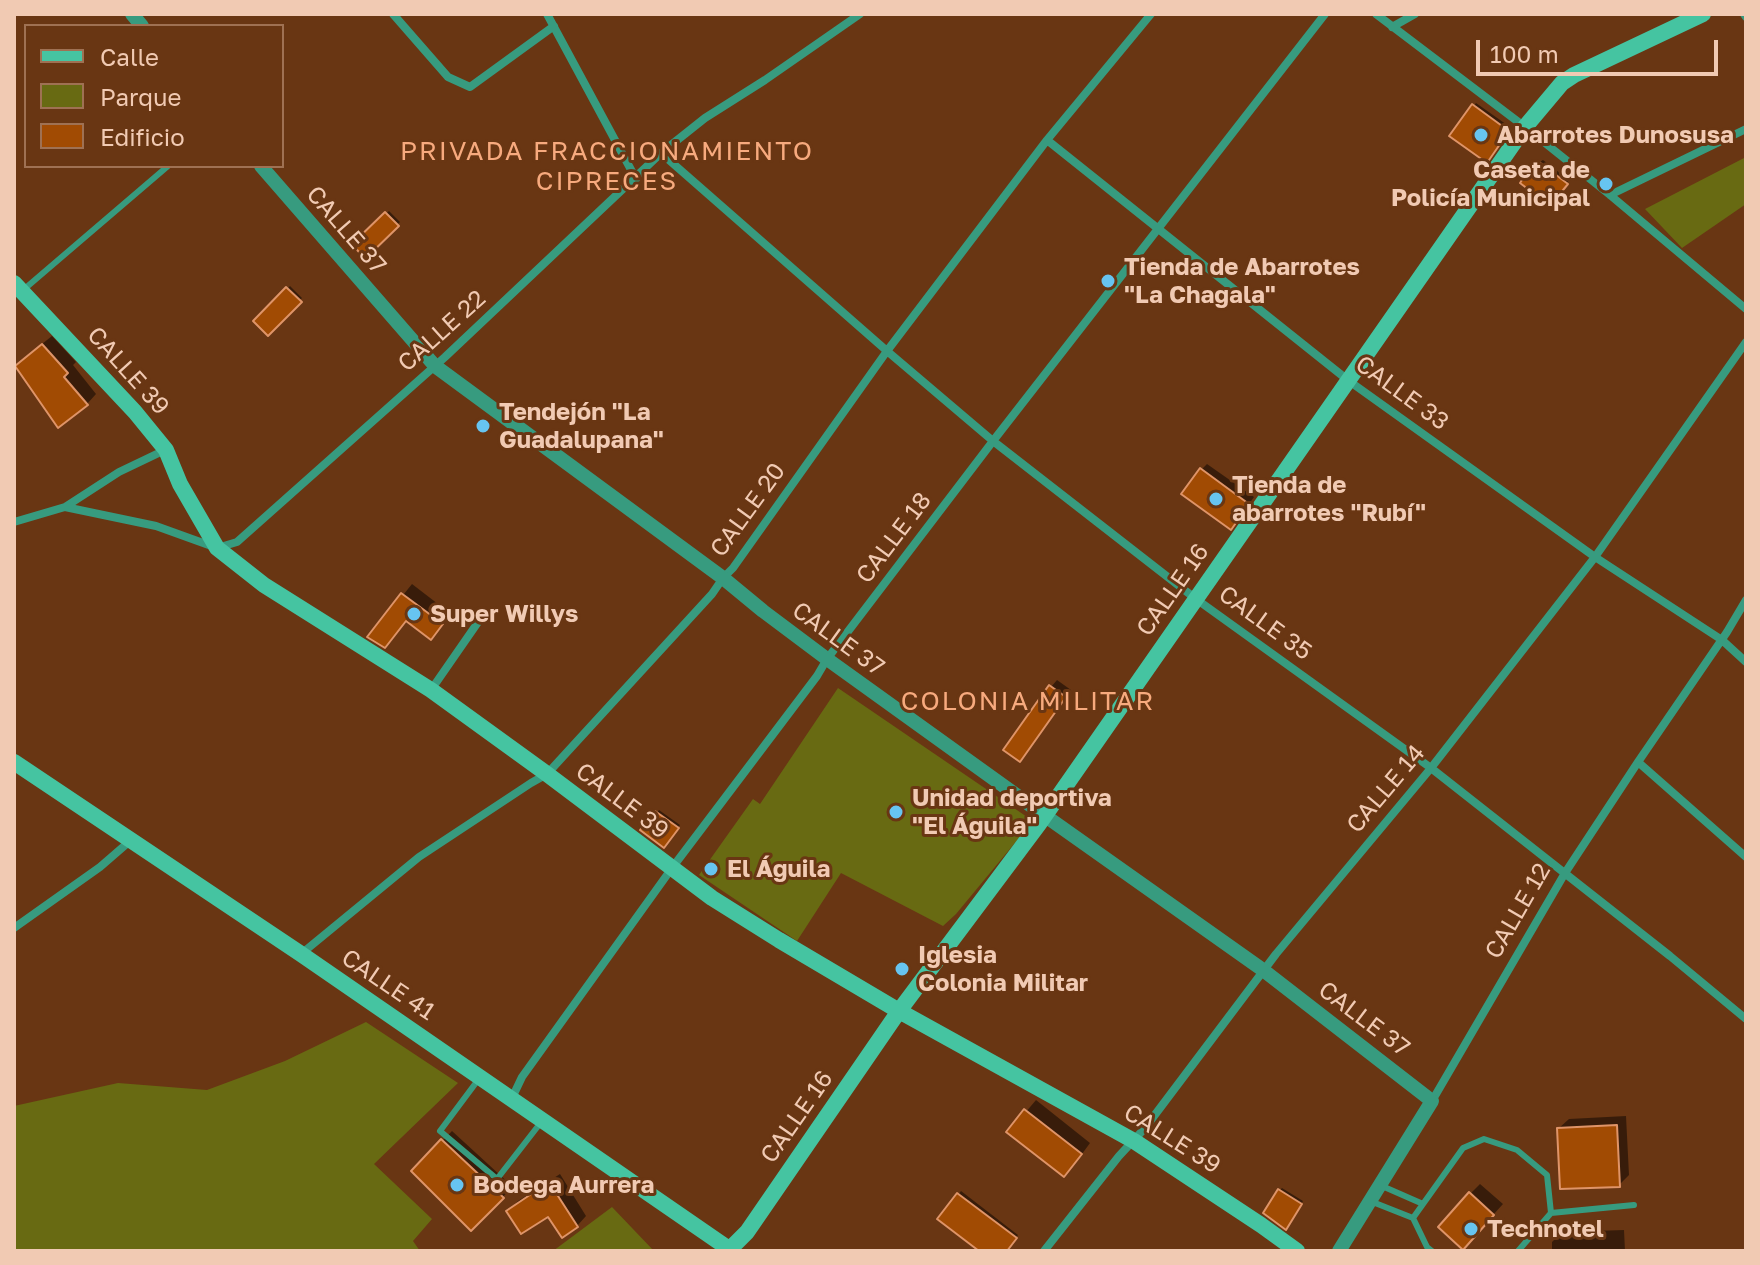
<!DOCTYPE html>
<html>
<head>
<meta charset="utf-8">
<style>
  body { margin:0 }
  #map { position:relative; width:1760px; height:1265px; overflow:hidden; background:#693613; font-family:"Golos Text",sans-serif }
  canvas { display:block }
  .frame { position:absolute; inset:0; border:16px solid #f1cab3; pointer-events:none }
  .legend { position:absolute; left:24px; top:24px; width:260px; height:144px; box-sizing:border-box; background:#693613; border:2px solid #9f7153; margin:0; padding:10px 14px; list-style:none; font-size:24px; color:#f1cab3 }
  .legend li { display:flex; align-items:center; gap:16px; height:40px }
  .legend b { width:40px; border:2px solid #9f7153 }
  .scale { position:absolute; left:1476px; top:40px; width:242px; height:36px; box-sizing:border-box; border:4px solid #f1cab3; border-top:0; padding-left:10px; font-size:24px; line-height:28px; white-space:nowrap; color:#f1cab3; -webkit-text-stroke:6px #693613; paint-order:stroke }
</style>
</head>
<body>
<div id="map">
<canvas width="1760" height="1265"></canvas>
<div class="frame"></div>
<ul class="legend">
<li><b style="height:10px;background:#45c4a1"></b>Calle</li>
<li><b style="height:22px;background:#686a12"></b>Parque</li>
<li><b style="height:22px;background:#a14b03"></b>Edificio</li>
</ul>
<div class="scale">100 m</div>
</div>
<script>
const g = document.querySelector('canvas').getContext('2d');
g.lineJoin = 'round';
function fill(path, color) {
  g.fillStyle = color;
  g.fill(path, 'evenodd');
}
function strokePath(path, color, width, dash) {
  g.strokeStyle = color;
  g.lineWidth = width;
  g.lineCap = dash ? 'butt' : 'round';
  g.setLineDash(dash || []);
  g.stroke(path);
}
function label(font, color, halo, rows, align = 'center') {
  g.font = font + ' "Golos Text",sans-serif';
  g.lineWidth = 6;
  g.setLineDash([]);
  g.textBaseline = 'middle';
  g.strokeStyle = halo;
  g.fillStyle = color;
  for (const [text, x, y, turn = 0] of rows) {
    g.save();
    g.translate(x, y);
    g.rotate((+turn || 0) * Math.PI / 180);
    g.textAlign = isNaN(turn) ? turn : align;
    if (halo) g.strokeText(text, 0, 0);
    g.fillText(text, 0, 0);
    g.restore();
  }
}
fill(new Path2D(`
  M1746,157V204L1682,248L1645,209Z
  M838,688L1033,821L956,914L943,926L841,873L797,941L699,875L753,799L760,804Z
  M366,1022L458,1083L374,1164L432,1219L413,1241L420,1251H14V1106L118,1083L207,1090L285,1061Z
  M612,1207L654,1251H553Z`), '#686a12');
fill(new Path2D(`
  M1476,103L1510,127L1489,158L1452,135Z
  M1543,160L1569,180L1549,203L1533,166Z
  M389,211L400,222L365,256L354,244Z
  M290,286L302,298L268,333L256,321Z
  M52,336L76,362L73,365L96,394L87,404L27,356Z
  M1207,464L1254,497L1237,521L1201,470Z
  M412,584L451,614L431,637L407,619L385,646L370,636Z
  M1057,680L1071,690L1026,753L1051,687Z
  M659,810L680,825L666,843L643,830Z
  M1036,1100L1090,1143L1074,1165L1009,1132Z
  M1626,1116L1629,1175L1619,1185L1559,1128L1569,1119Z
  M452,1131L513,1187L471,1228L413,1171Z
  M560,1174L586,1216L577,1226L549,1214L508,1211L518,1201Z
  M1480,1184L1503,1204L1473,1237L1470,1194Z
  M1282,1188L1303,1201L1288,1225L1279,1191Z
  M961,1191L1018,1235L1006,1251H982L940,1218Z
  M1624,1230L1625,1251H1552V1242L1562,1232Z`), '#0007');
const building = new Path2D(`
  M1472,104L1509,131L1487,163L1449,136Z
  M1539,162L1568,184L1550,206L1520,183L1532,165Z
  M385,212L399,226L365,259L352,244Z
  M286,287L302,302L268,336L253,321Z
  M42,344L68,373L64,377L88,405L58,428L15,366Z
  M1200,468L1249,504L1231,530L1181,494Z
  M401,593L443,624L431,640L406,621L385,648L367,637Z
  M1049,685L1066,697L1020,762L1003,750Z
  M655,811L679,828L664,848L640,830Z
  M1024,1109L1082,1154L1064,1177L1006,1132Z
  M1617,1125L1620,1187L1560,1189L1557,1128Z
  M441,1139L504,1198L471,1231L411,1171Z
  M549,1182L578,1227L562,1238L548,1217L521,1234L506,1211Z
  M1278,1189L1302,1204L1286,1230L1263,1213Z
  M1469,1192L1494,1215L1463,1250L1438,1227Z
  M957,1193L1017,1238L1007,1251H979L937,1219Z`);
fill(building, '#a14b03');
strokePath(building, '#df9468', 2);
strokePath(new Path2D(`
  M22,291L168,166
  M478,1080L440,1131L497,1179L542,1121
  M1382,1186L1423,1204
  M1370,1201L1413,1218L1427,1247L1432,1251
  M1551,1213L1634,1205
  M1413,1218L1463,1148L1484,1139L1517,1150L1547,1175L1551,1213L1518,1251`), '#379b7f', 6);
strokePath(new Path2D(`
  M393,14L448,77L470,87L554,26
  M547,14L636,179
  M1376,14L1525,127L1610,195L1746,309
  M1744,14L1746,17
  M1392,27L1415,14
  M1047,140L1349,381L1595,557L1722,640L1746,662
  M661,153L887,351L993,441L1196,599L1431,768L1670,956L1746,1019
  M1610,195L1746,129
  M65,507L119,472L165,450
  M14,522L65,507L156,526L217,548L237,542L445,357L661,153L705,118L765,80L860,14
  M431,690L483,615
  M1638,762L1746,857
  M14,928L100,867L130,841
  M301,954L419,857L531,783L547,774L712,594L723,578L733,568L887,351L1047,140L1151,14
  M512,1098L522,1077L672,868L817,676L827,659L993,441L1325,14
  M1432,1101L1565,873L1638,762L1727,632L1746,600
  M1044,1251L1119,1156L1145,1128L1276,954L1431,768L1595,557L1746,342`), '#379b7f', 8);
strokePath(new Path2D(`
  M132,14L142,26
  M261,166L435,366L723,578L763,611L827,659L1044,815L1263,970L1432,1101L1339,1251`), '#379b7f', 14);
strokePath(new Path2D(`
  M14,283L135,412L166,450L180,484L217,548L264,585L431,690L547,774L712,898L779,940L899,1011L1134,1141L1261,1225L1297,1251
  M14,762L301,954L732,1251
  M730,1249L747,1232L899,1011L1039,824L1525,127L1562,83L1574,75L1703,14`), '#45c4a1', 16);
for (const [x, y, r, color] of [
  [1481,135,8,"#67c4f0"],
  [1606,184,8,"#67c4f0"],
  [1108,281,8,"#67c4f0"],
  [483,426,8,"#67c4f0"],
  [1216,499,8,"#67c4f0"],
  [414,614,8,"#67c4f0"],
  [896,812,8,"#67c4f0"],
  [711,869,8,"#67c4f0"],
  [902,969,8,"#67c4f0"],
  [457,1185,8,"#67c4f0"],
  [1471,1229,8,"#67c4f0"]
]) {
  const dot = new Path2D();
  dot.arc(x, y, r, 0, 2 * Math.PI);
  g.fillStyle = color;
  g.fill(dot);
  strokePath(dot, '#693613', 3);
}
label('bold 24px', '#f1cab3', '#693613', [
  ["Abarrotes Dunosusa",1497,135],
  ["Caseta de",1590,170,"right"],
  ["Policía Municipal",1590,198,"right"],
  ["Tienda de Abarrotes",1124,267],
  ["\"La Chagala\"",1124,295],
  ["Tendejón \"La",499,412],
  ["Guadalupana\"",499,440],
  ["Tienda de",1232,485],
  ["abarrotes \"Rubí\"",1232,513],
  ["Super Willys",430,614],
  ["Unidad deportiva",912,798],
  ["\"El Águila\"",912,826],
  ["El Águila",727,869],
  ["Iglesia",918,955],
  ["Colonia Militar",918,983],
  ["Bodega Aurrera",473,1185],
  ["Technotel",1487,1229]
], 'left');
label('24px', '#f1cab3', '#693613', [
  ["CALLE 37",346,230,49],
  ["CALLE 22",442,331,-42],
  ["CALLE 39",128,371,48],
  ["CALLE 33",1402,393,36],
  ["CALLE 20",748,510,-54],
  ["CALLE 18",894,538,-53],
  ["CALLE 16",1173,590,-55],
  ["CALLE 35",1265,623,36],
  ["CALLE 37",838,639,36],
  ["CALLE 14",1386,789,-50],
  ["CALLE 39",622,801,37],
  ["CALLE 12",1518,911,-60],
  ["CALLE 41",388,985,34],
  ["CALLE 37",1364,1019,37],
  ["CALLE 16",797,1117,-55],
  ["CALLE 39",1172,1139,32]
]);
g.letterSpacing = '2px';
label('26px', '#f7aa7e', '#693613', [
  ["PRIVADA FRACCIONAMIENTO",607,152],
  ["CIPRECES",607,182],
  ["COLONIA MILITAR",1028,702]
]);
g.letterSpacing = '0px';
</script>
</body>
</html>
